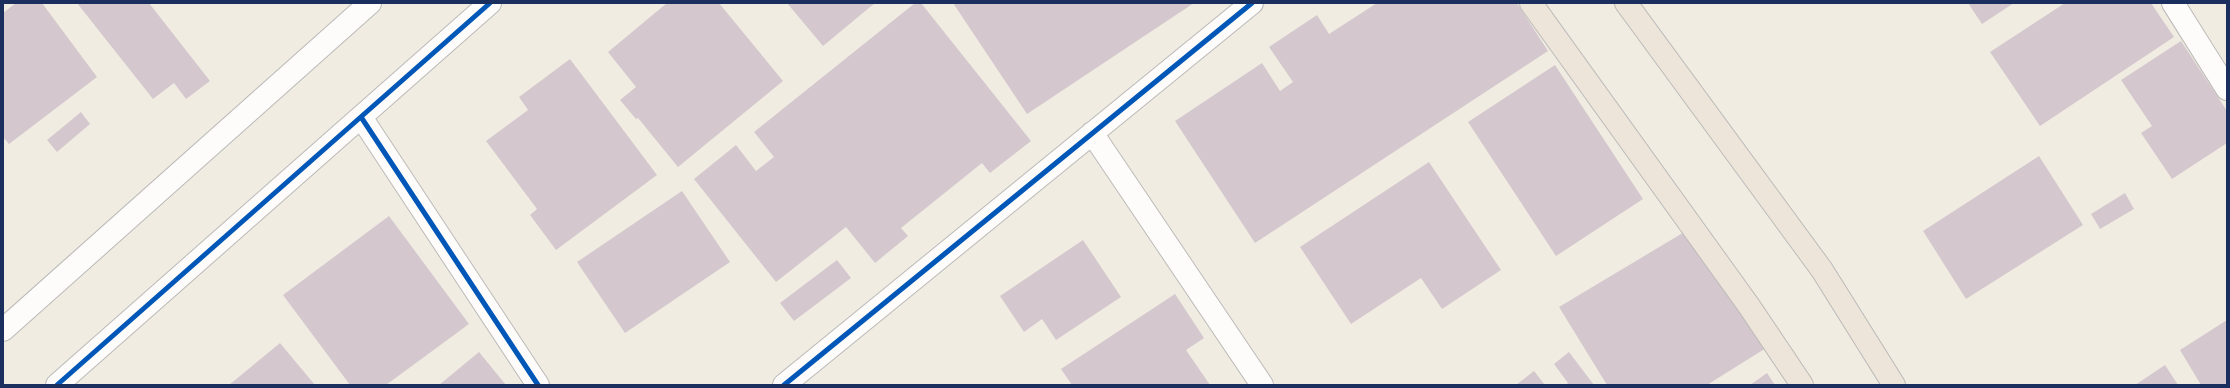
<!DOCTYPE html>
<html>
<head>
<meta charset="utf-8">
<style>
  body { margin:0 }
  #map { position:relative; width:2230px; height:388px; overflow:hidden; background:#f0ece2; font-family:"Comic Neue",sans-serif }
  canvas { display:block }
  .frame { position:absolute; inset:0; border:4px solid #1b2f5e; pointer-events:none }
</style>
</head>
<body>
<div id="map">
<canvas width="2230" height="388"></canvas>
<div class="frame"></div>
</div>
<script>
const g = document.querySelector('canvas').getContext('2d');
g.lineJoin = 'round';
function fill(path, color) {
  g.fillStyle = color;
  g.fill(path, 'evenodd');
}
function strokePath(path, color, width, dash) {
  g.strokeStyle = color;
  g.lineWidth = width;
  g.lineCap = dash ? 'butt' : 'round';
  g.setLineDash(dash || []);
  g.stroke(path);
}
fill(new Path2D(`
  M16,3H42L97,77L9,144L3,137V13Z
  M77,3H149L210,81L186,99L174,83L153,99Z
  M667,3H719L783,81L678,167L638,118L636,119L620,100L636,87L608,52Z
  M787,3H875L823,46Z
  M915,3H921L1031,141L990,173L982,163L901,228L908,236L875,263L846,227L776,282L694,179L736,145L756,171L774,157L754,132Z
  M953,3H1194L1027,114Z
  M1377,3H1517L1548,51L1255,243L1175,121L1262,63L1280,91L1293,82L1269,47L1317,15L1329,34Z
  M1968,3H2014L1982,24Z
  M2065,3H2151L2174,37L2040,126L1990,52Z
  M2181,41L2227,111V143L2172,179L2141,133L2152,126L2121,80Z
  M570,59L657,175L556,250L530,215L537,209L486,141L528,110L519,97Z
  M1555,65L1643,199L1556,256L1468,122Z
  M81,112L90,124L57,152L47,140Z
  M2039,156L2083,225L1966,299L1923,231Z
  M1429,162L1501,270L1442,309L1421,278L1351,324L1300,247Z
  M682,191L730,262L625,333L577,262Z
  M2125,193L2134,209L2100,229L2091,214Z
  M389,216L469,324L386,385H350L283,295Z
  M1686,231L1766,348L1707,385H1607L1559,307Z
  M1083,240L1121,297L1056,340L1042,319L1024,332L1000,296Z
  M837,260L851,278L794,321L780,303Z
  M1175,294L1204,338L1186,350L1210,385H1072L1061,369Z
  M2227,320V385H2201L2180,350Z
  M280,343L315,385H229Z
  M479,352L506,385H439Z
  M1569,352L1594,385H1566L1568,383L1554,364Z
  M2165,365L2178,385H2135Z
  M1534,371L1545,385H1516Z
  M1767,373L1775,385H1750Z`), '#d4c8ce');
const minor = new Path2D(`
  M2173,3L2227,89
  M361,117L538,385
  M1092,133L1262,385
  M3,330L370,3
  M57,385L490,3
  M784,385L1252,3`);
const major = new Path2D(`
  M1531,3L1749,306L1802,385
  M1626,3L1822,270L1894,385`);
strokePath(minor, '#bbbab8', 24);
strokePath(major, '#bbbab8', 24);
strokePath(minor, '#fdfcfb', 22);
strokePath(major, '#ede4da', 22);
strokePath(new Path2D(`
  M361,117L538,385
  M57,385L490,3
  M784,385L1252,3`), '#0057b8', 5);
</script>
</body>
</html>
